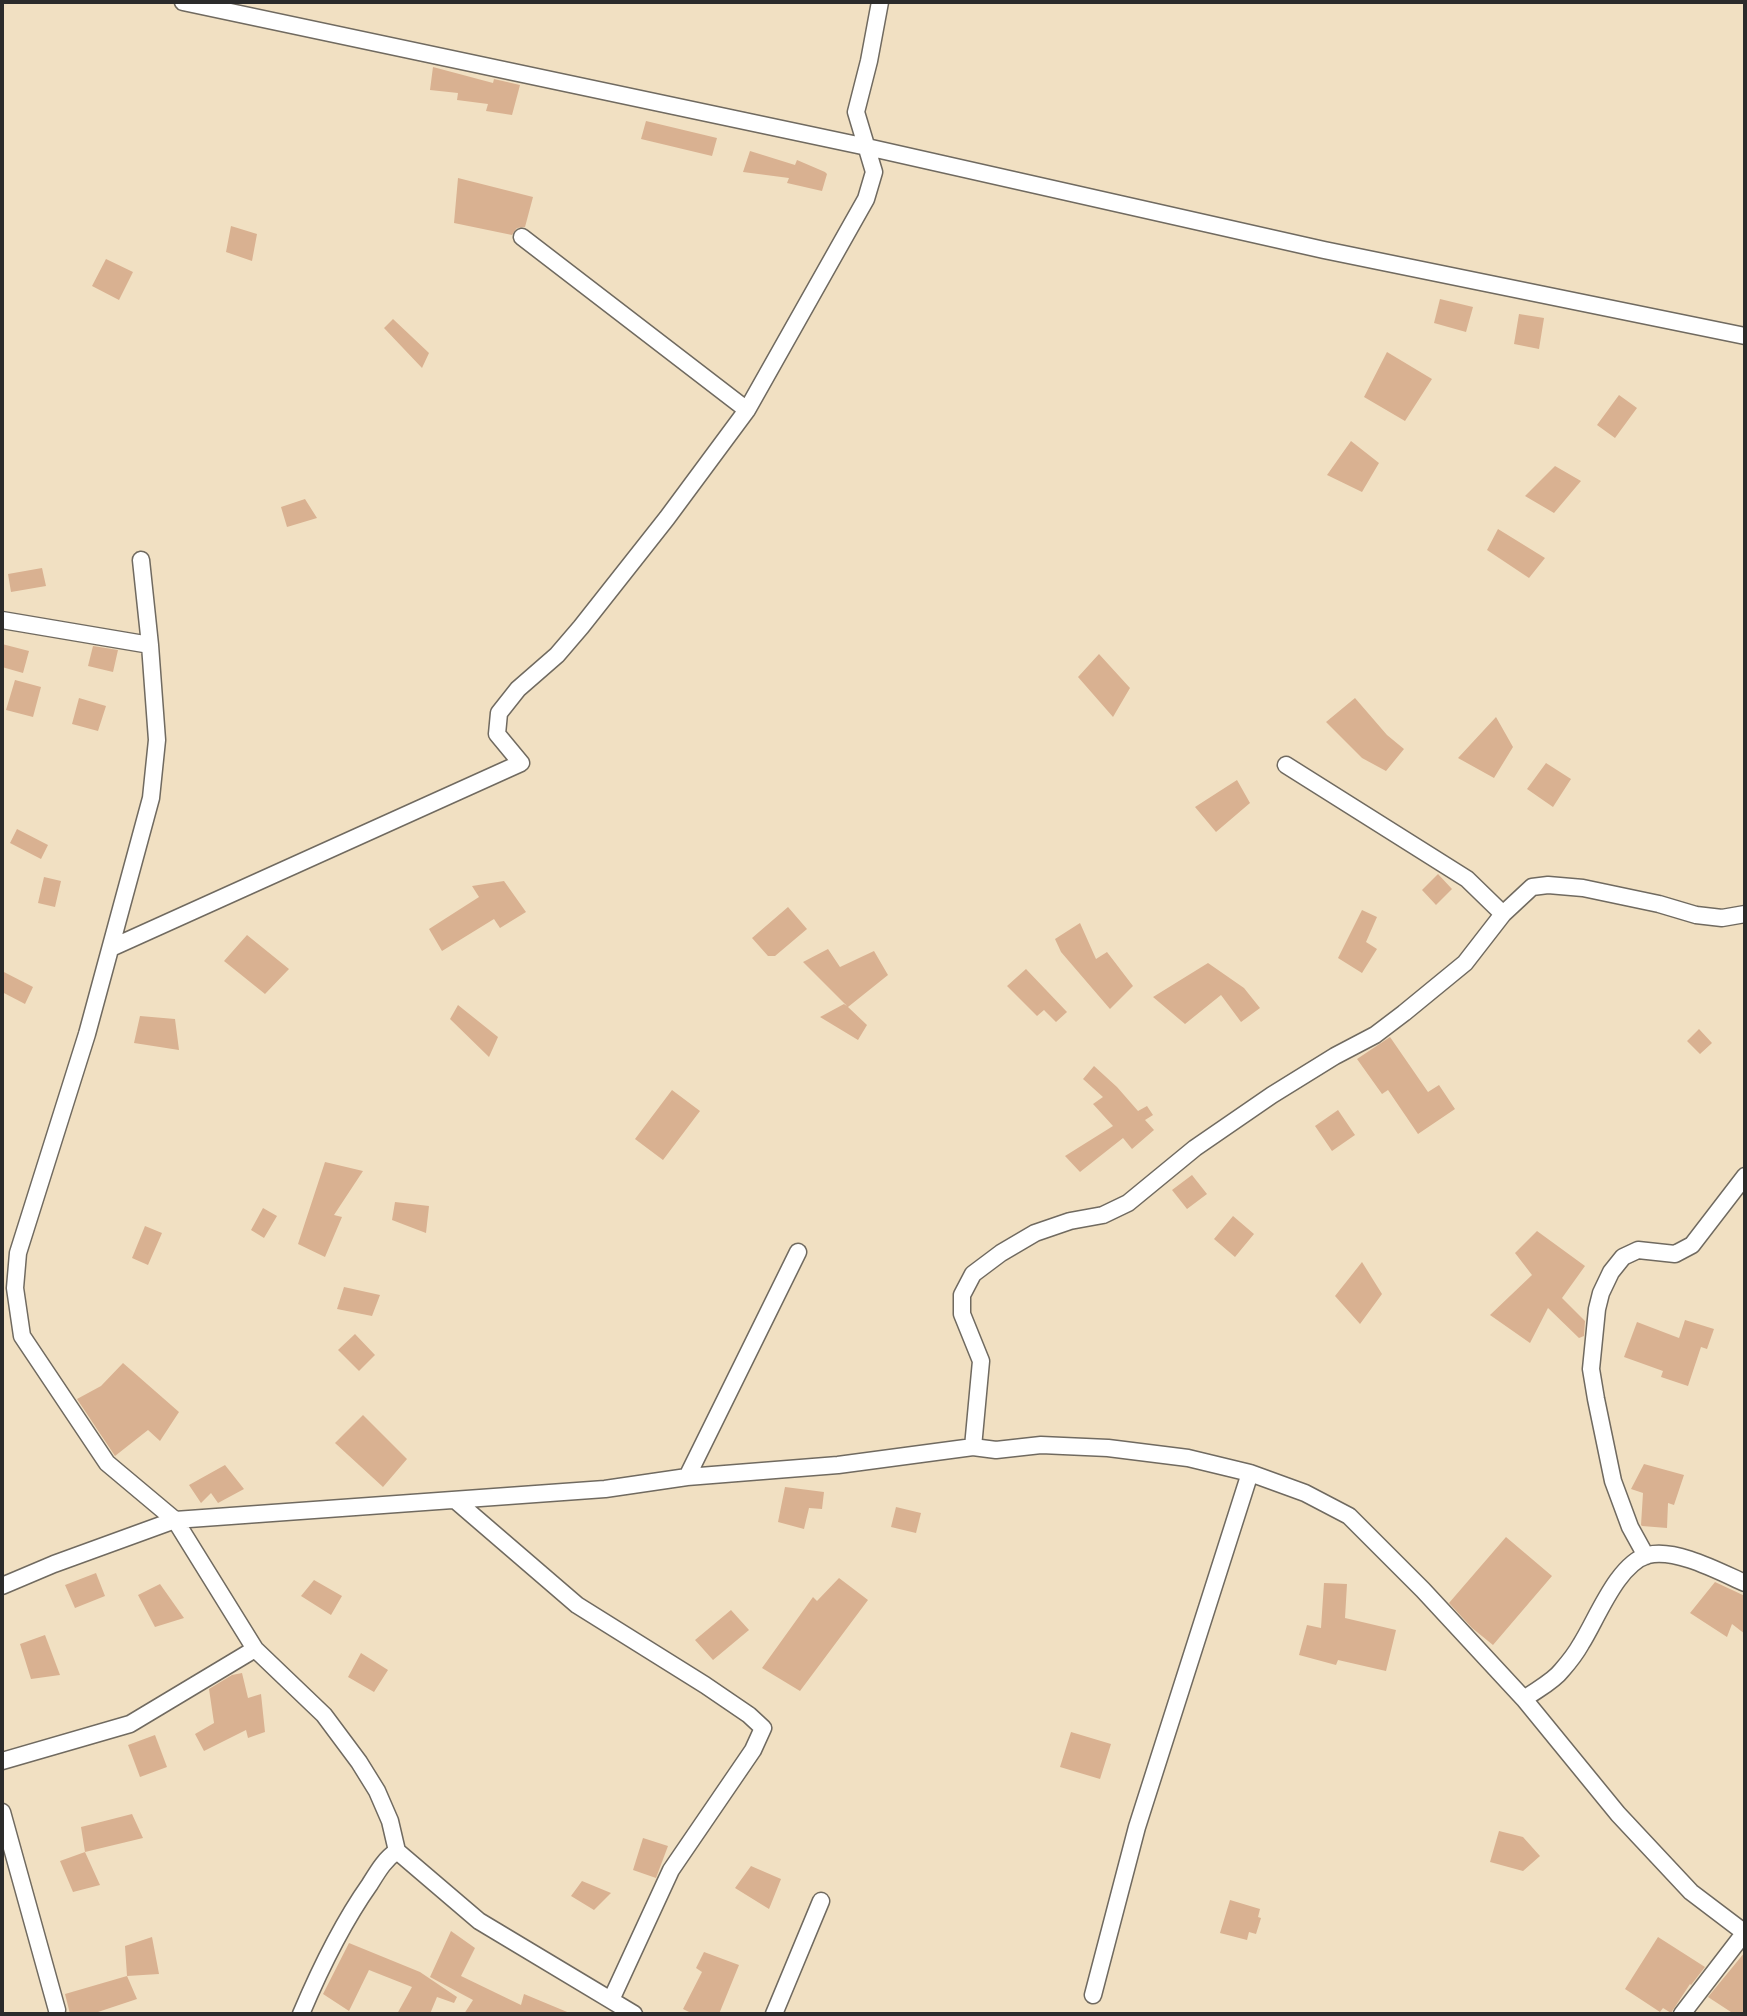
<!DOCTYPE html>
<html>
<head>
<meta charset="utf-8">
<style>
  body { margin:0 }
  #map { position:relative; width:1747px; height:2016px; overflow:hidden; background:#f1e0c2; font-family:"Playpen Sans",sans-serif }
  canvas { display:block }
  .frame { position:absolute; inset:0; border:4px solid #2b2b2b; pointer-events:none }
</style>
</head>
<body>
<div id="map">
<canvas width="1747" height="2016"></canvas>
<div class="frame"></div>
</div>
<script>
const g = document.querySelector('canvas').getContext('2d');
g.lineJoin = 'round';
function fill(path, color) {
  g.fillStyle = color;
  g.fill(path, 'evenodd');
}
function strokePath(path, color, width, dash) {
  g.strokeStyle = color;
  g.lineWidth = width;
  g.lineCap = dash ? 'butt' : 'round';
  g.setLineDash(dash || []);
  g.stroke(path);
}
fill(new Path2D(`
  M433,67L493,83L494,79L520,85L512,115L486,111L488,104L457,100L458,93L430,90Z
  M646,121L717,138L712,156L641,139Z
  M750,151L795,165L797,160L825,172L827,174L822,191L787,183L789,178L743,172Z
  M458,178L533,197L525,227L517,228L512,235L454,223Z
  M231,226L257,234L252,261L226,252Z
  M106,259L133,272L119,300L92,286Z
  M1440,299L1473,307L1466,332L1434,323Z
  M1519,314L1544,318L1539,349L1514,344Z
  M393,319L429,353L422,368L384,328Z
  M1387,352L1432,379L1405,421L1364,397Z
  M1619,395L1637,408L1615,438L1597,425Z
  M1351,441L1379,463L1362,492L1327,475Z
  M1555,466L1581,481L1554,513L1525,496Z
  M305,499L317,518L287,527L281,507Z
  M1498,529L1545,558L1529,578L1487,550Z
  M42,568L46,586L11,592L8,574Z
  M2,644L29,651L23,673L2,667Z
  M93,646L118,650L113,672L88,666Z
  M1099,654L1130,688L1113,717L1078,677Z
  M15,680L41,687L33,717L6,710Z
  M79,698L106,706L98,731L72,724Z
  M1355,698L1387,735L1404,749L1386,771L1362,758L1326,722Z
  M1496,717L1513,747L1494,778L1458,758Z
  M1546,763L1571,779L1553,807L1527,789Z
  M1237,780L1250,803L1216,832L1195,807Z
  M17,829L48,845L41,859L10,843Z
  M1438,874L1452,889L1436,905L1422,890Z
  M44,877L61,881L55,907L38,903Z
  M504,881L526,912L500,928L494,919L442,951L429,929L479,897L472,886Z
  M788,907L807,929L775,956H768L752,938Z
  M1362,910L1377,917L1366,942L1377,949L1362,973L1338,958Z
  M1080,923L1096,959L1107,952L1133,986L1110,1009L1061,952L1055,939Z
  M247,935L289,969L265,994L224,961Z
  M828,949L840,967L874,951L888,975L848,1007L867,1025L858,1040L820,1017L844,1004L847,1006L803,962Z
  M1208,963L1244,988L1260,1008L1241,1022L1221,995L1185,1024L1153,997Z
  M1026,969L1067,1012L1056,1022L1044,1010L1037,1016L1007,986Z
  M2,971L33,987L25,1004L2,992Z
  M458,1005L498,1037L489,1057L450,1019Z
  M140,1016L175,1019L179,1050L134,1043Z
  M1699,1029L1712,1043L1700,1054L1687,1041Z
  M1390,1037L1428,1092L1439,1085L1455,1109L1418,1134L1388,1090L1382,1094L1357,1059Z
  M1094,1066L1117,1087L1138,1111L1147,1106L1153,1115L1145,1120L1154,1130L1132,1149L1123,1138L1080,1172L1065,1156L1113,1126L1093,1104L1103,1097L1083,1079Z
  M672,1090L700,1111L663,1160L635,1139Z
  M1338,1110L1355,1135L1332,1151L1315,1126Z
  M325,1162L363,1171L334,1215L342,1217L325,1257L298,1244Z
  M1192,1175L1207,1194L1187,1209L1172,1190Z
  M395,1202L429,1206L426,1233L392,1220Z
  M263,1208L277,1216L264,1238L251,1230Z
  M1233,1216L1254,1234L1235,1257L1214,1239Z
  M145,1226L162,1233L148,1265L132,1258Z
  M1537,1231L1585,1266L1562,1298L1585,1321L1584,1336L1579,1338L1548,1308L1530,1343L1490,1315L1532,1275L1515,1253Z
  M1362,1262L1382,1294L1360,1324L1335,1296Z
  M344,1287L380,1295L372,1316L337,1309Z
  M1685,1320L1714,1329L1707,1349L1701,1347L1688,1386L1661,1377L1663,1371L1624,1357L1637,1322L1679,1338Z
  M355,1334L375,1355L359,1371L338,1350Z
  M123,1363L179,1412L160,1441L148,1430L115,1456L77,1399L101,1386Z
  M363,1415L407,1459L383,1487L335,1443Z
  M1644,1464L1684,1475L1674,1505L1668,1503L1667,1528L1642,1526L1641,1525L1643,1493L1631,1489Z
  M225,1465L244,1489L218,1503L211,1493L201,1503L189,1485Z
  M785,1487L824,1492L822,1509L809,1508L804,1529L778,1522Z
  M896,1507L921,1513L916,1533L891,1527Z
  M1506,1537L1552,1576L1493,1645L1472,1628L1449,1603Z
  M96,1573L105,1596L75,1608L65,1585Z
  M839,1578L868,1600L800,1691L762,1668L813,1597L817,1601Z
  M314,1580L342,1596L331,1615L301,1596Z
  M1715,1582L1745,1596V1634L1732,1624L1727,1637L1690,1613Z
  M1324,1583L1347,1584L1345,1618L1396,1630L1386,1671L1338,1660L1336,1665L1299,1655L1307,1625L1321,1628Z
  M160,1584L184,1618L155,1627L138,1595Z
  M731,1610L749,1630L713,1660L695,1640Z
  M45,1635L60,1675L31,1679L20,1644Z
  M361,1653L388,1670L374,1692L348,1677Z
  M242,1673L248,1698L261,1694L265,1732L248,1738L246,1730L204,1751L195,1734L214,1723L209,1689L232,1675Z
  M1071,1732L1111,1744L1100,1779L1060,1767Z
  M155,1735L167,1767L140,1777L128,1745Z
  M132,1814L143,1838L85,1852L81,1827Z
  M1499,1831L1523,1837L1540,1856L1523,1871L1490,1862Z
  M643,1838L668,1846L656,1878L633,1870Z
  M85,1852L100,1885L73,1892L60,1861Z
  M751,1866L781,1879L769,1909L735,1888Z
  M582,1881L611,1893L594,1910L571,1896Z
  M1230,1900L1260,1909L1258,1917L1261,1918L1256,1934L1249,1932L1247,1940L1220,1933Z
  M451,1931L475,1948L461,1976L521,2005L524,1994L572,2014H464L473,2000L430,1977Z
  M152,1937L159,1974L127,1976L125,1946Z
  M1658,1937L1705,1967L1691,1985L1690,1984L1671,2013L1663,2008L1660,2012L1625,1989Z
  M349,1943L420,1972L457,1997L454,2003L437,1997L430,2014H397L412,1987L369,1970L349,2011L323,1994Z
  M704,1952L739,1965L719,2014H693L683,2009L702,1972L696,1968Z
  M1745,1952V2014H1734L1708,1997Z
  M127,1976L137,1999L92,2014H70L65,1994Z`), '#d9b191');
const minor = new Path2D(`
  M183,2L867,147L1324,250L1745,336
  M522,237L747,410
  M141,560L150,645L157,740L151,798L87,1034L18,1253L15,1288L22,1336L107,1463L175,1520L255,1649L324,1715L359,1762L377,1791L390,1821L397,1851C385,1859 378,1871 370,1884C341,1925 320,1969 301,2014
  M2,620L150,645
  M1286,765L1467,879L1503,914
  M111,948L521,763L497,734L499,713L518,689L557,655L581,627L667,518L747,410L866,199L874,172L856,112L869,61L880,2
  M973,1447L981,1361L962,1314V1295L973,1274L1001,1253L1035,1233L1070,1221L1103,1215L1128,1203L1195,1148L1272,1095L1335,1056L1375,1035L1404,1013L1465,963L1503,914L1532,887L1548,885L1583,888L1659,904L1696,915L1722,918L1745,914
  M687,1477L798,1252
  M455,1500L577,1605L705,1685L749,1715L763,1728L753,1750L671,1870L611,2000
  M1646,1556L1630,1527L1613,1481L1596,1399L1591,1369L1597,1309L1601,1293L1611,1272L1623,1257L1638,1250L1675,1254L1692,1245L1745,1176
  M2,1586L54,1564L175,1520L605,1489L687,1477L838,1465L973,1447L996,1450L1041,1445L1108,1448L1188,1458L1250,1473L1305,1493L1349,1516L1423,1590L1524,1699L1618,1814L1691,1892L1745,1933
  M1524,1699C1536,1690 1553,1682 1562,1670C1569,1662 1576,1653 1581,1644C1597,1619 1617,1564 1648,1555C1676,1548 1720,1572 1745,1583
  M2,1761L130,1724L255,1649
  M2,1812L57,2010
  M397,1851L479,1921L634,2014
  M1093,1995L1137,1827L1250,1473
  M774,2014L821,1901
  M1682,2014L1745,1932`);
strokePath(minor, '#706a60', 19);
strokePath(minor, '#fff', 16);
</script>
</body>
</html>
